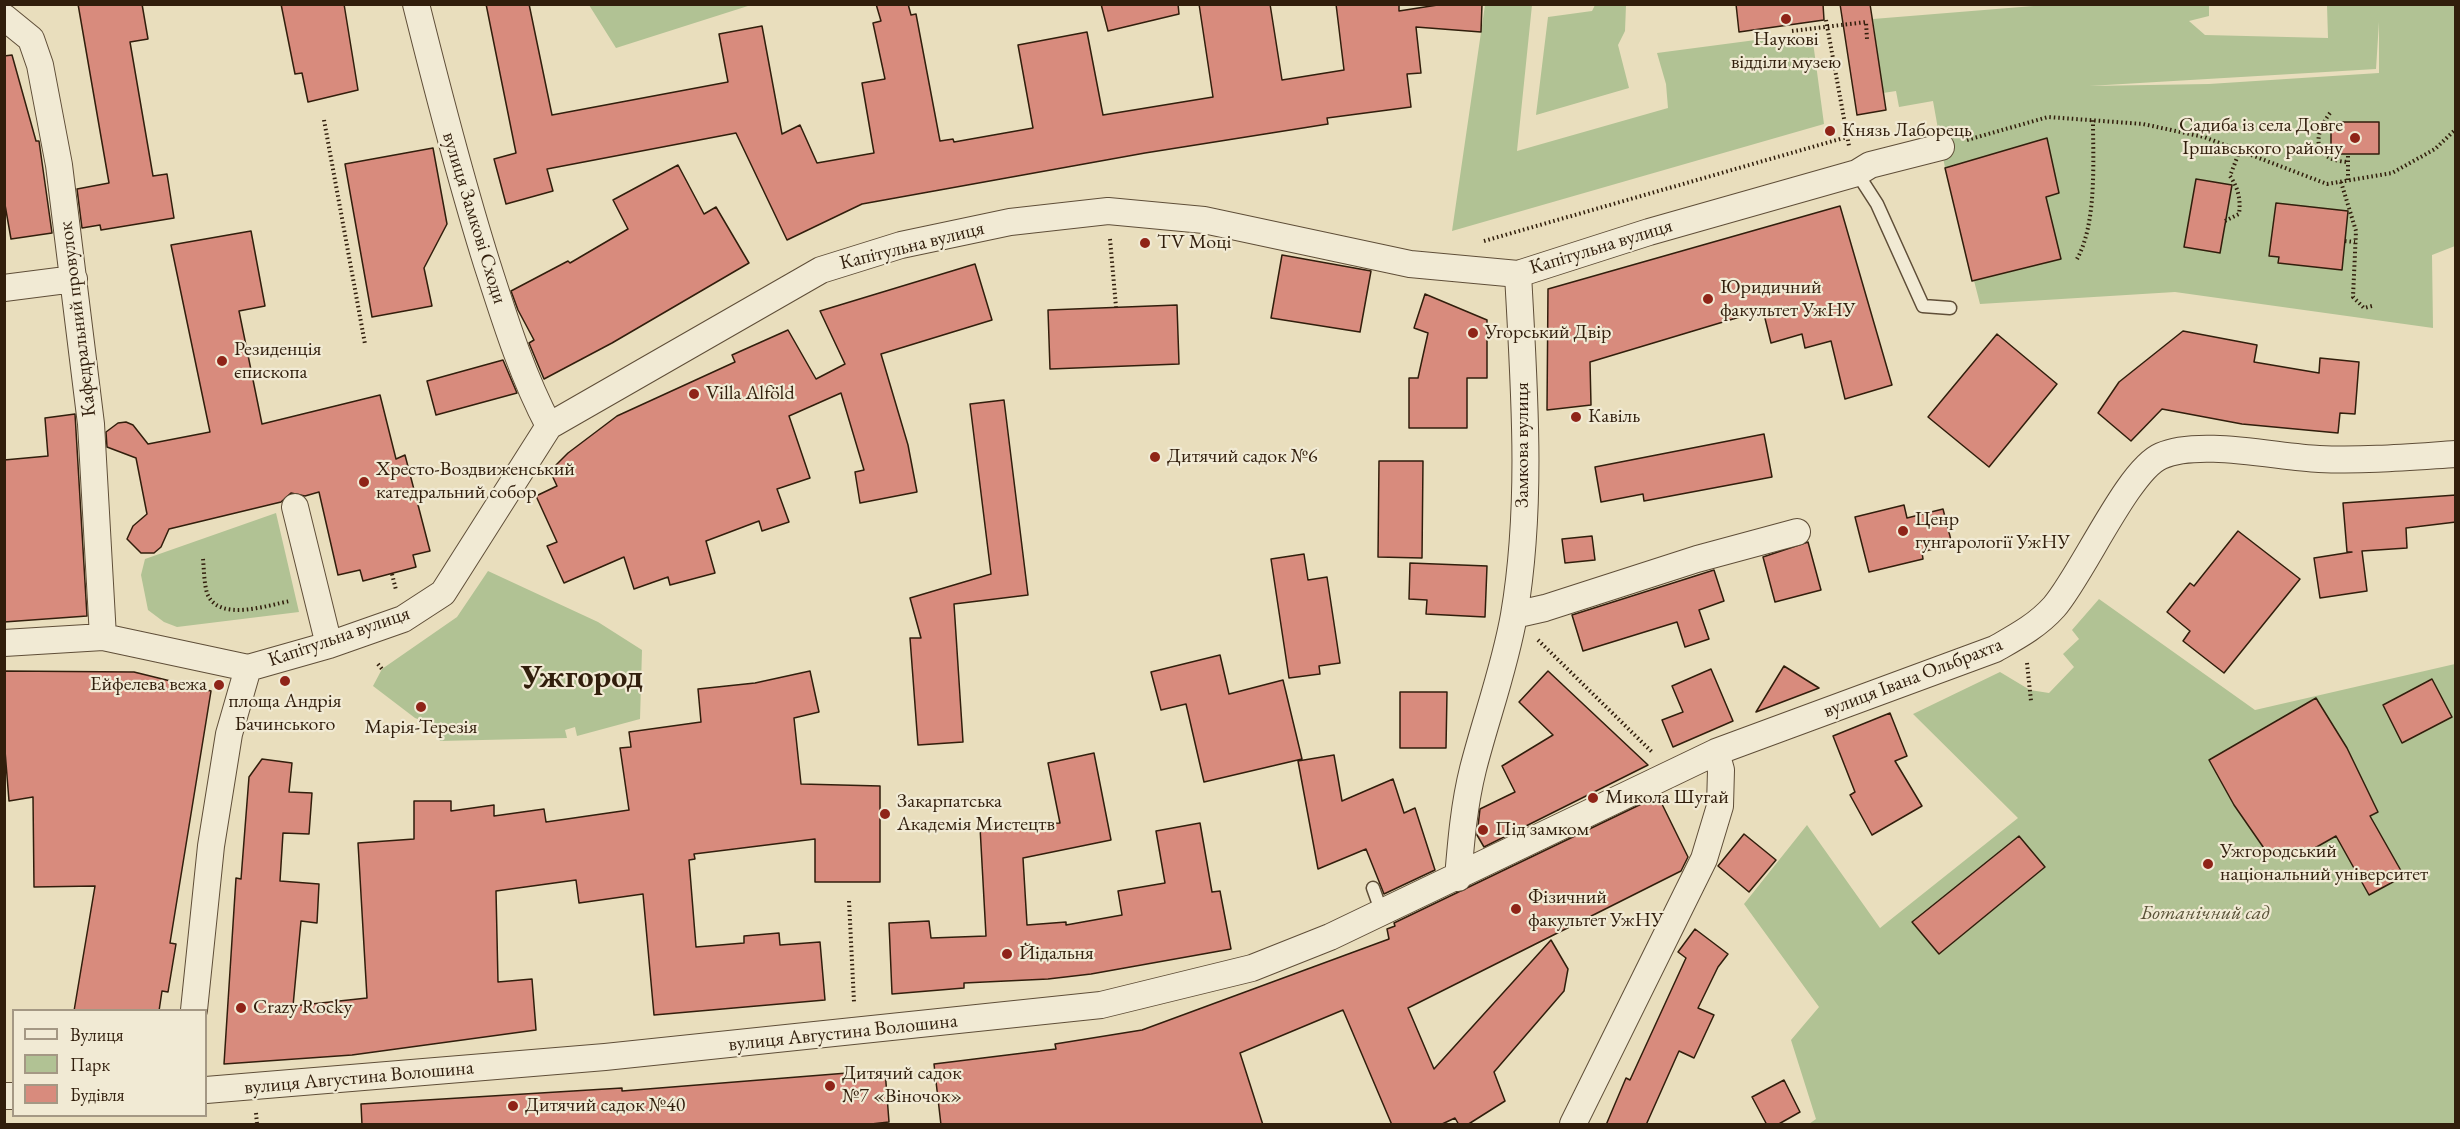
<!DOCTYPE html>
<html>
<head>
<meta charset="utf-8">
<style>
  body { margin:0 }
  #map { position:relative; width:2460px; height:1129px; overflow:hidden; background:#e9debd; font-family:"EB Garamond",serif }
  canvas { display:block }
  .frame { position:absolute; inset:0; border:6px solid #311e0c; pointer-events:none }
  .legend { position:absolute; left:12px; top:1009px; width:195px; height:108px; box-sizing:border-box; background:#f1ead4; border:2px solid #a49884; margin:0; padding:8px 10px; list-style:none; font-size:18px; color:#311e0c }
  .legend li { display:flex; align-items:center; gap:12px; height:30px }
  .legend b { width:30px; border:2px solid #a49884 }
</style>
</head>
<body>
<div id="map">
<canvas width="2460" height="1129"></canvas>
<div class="frame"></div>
<ul class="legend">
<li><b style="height:8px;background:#f1ead4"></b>Вулиця</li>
<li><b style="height:16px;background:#b1c294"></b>Парк</li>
<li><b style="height:16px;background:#d88b7d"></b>Будівля</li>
</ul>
</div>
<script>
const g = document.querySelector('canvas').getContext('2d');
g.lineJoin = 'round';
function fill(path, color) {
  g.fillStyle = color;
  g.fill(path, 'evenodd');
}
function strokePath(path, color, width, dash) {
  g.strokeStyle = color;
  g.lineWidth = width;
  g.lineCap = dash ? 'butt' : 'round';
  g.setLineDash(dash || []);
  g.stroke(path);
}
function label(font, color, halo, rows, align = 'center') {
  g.font = font + ' "EB Garamond",serif';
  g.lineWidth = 4.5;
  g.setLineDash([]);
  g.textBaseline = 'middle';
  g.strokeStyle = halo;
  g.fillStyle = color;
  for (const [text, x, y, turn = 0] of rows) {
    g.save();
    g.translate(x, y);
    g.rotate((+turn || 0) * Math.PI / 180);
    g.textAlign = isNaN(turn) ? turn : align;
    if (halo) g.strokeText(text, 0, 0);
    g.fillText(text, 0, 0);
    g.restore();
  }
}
fill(new Path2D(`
  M2058,4H2209V16L2189,21L2205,35L2328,38L2327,5H2455V246L2432,255L2433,328L2175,292L1980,304L1945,168L1933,101L1899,107L1896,91L1883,93L1873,19ZM2379,22V73L2209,84L2089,86L2376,69Z
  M589,5H751L616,48Z
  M1485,5H1532L1517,151L1668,108L1666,84L1657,53L1786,36L1790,43L1813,42L1824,124L1452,231Z
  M1595,5H1626L1625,31L1618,45L1629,88L1536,115L1548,17L1592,11Z
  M276,513L299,612L177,627L164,622L148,610L141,575L145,559Z
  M488,571L598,622L642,650L640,719L577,736L575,727L565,730L567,738L440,741L431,724L415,718L373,686L382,669L457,617Z
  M2099,599L2255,710L2455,664V1124H1809L1816,1119L1791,1040L1819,1007L1744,904L1807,825L1880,928L2018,818L1913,714L2000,672L2030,690L2049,693L2074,667L2063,654L2079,639L2072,630Z`), '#b1c294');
const building = new Path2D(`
  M78,4H142L148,39L130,42L153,176L167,174L174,218L101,230L100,225L82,228L77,189L109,183Z
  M281,4H344L358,90L308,102L302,73L295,74Z
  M486,4H529L552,115L728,82L719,34L762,26L782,134L800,125L817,163L874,153L862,83L885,79L873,23L881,21L876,4H908L911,15L916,14L940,141L953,139L954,142L1033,128L1018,45L1087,32L1103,115L1213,97L1199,4H1270L1282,80L1344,70L1336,4H1399V11L1444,4H1482L1481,32L1416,27L1421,73L1407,74L1411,107L1327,118L1328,124L1145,153L862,204L787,240L736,133L547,169L553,191L506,204L494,159L516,153Z
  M1101,4H1178L1179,14L1108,31Z
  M1736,4H1823L1824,20L1739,32Z
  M1840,4H1870L1886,110L1857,115Z
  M12,55L36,141H39L52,233L11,239L4,199V56Z
  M2331,122H2379V154H2331Z
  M2047,138L2059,193L2046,197L2061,259L1972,281L1945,168Z
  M433,148L447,224L424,268L432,306L372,317L345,164Z
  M678,165L704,214L716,207L749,263L612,343L544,379L529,343L534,340L518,310L511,291L568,261L570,263L628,229L613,200Z
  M2196,179L2232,185L2220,253L2184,247Z
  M2276,203L2348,211L2342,270L2278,263L2279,257L2269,256Z
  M1840,206L1892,385L1845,399L1831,341L1805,348L1802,334L1771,343L1763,310L1590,362L1591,405L1547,410L1548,289Z
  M251,231L265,306L239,311L262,424L380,395L396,459L405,455L430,551L413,555L416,567L363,581L360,570L338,575L319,492L305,496L291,493L281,502L169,529L161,547L154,553H141L127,539L133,526L147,514L136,458L107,447L106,432L118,423L126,422L133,425L148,444L210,432L171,245Z
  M1282,255L1371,271L1360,332L1271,318Z
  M975,264L992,320L881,354L908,445L917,492L860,503L855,472L864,470L841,393L789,416L810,478L777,489L789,522L762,531L759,521L706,541L715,573L670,585L668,577L634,589L624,557L564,583L547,546L557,542L536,496L557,486L550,471L568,453L617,416L735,362L732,355L788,330L816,379L845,364L820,311Z
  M1425,294L1487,320V378H1467V428H1409V378H1418L1428,333L1414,328Z
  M1177,305L1179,364L1050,369L1048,310Z
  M2183,331L2257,345L2254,362L2319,373L2320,358L2359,362L2355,414L2340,413L2338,433L2242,424L2162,409L2131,441L2098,413L2119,382Z
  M1997,334L2057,384L1989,467L1928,417Z
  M503,360L517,393L436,415L427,381Z
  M1004,400L1028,595L954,604L963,742L918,745L910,638H921L910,598L991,574L970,404Z
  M75,414L87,616L4,622V460L48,456L45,418Z
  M1764,434L1772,477L1644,501L1643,494L1601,502L1595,467Z
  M1379,461H1423L1422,558L1378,557Z
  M2456,495V522L2406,528L2407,548L2362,551L2367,591L2320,598L2314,558L2352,552H2347L2343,503Z
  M1904,505L1907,518L1943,509L1952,544L1922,552L1923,559L1869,572L1855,517Z
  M2238,531L2300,579L2224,673L2183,641L2190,631L2167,612L2190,583L2194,586Z
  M1592,536L1595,560L1565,563L1562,539Z
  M1808,542L1821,590L1775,602L1763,557Z
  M1304,554L1308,580L1327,577L1340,663L1319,666L1320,674L1289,678L1271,559Z
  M1410,563L1487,566L1485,617L1426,614L1427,600L1409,599Z
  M1714,570L1724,601L1699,610L1709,639L1685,647L1677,622L1583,651L1572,615Z
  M1220,655L1229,694L1283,680L1302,759L1204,782L1186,704L1161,710L1151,672Z
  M1784,666L1819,688L1756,712Z
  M1711,669L1733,721L1673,747L1662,720L1683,712L1672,686Z
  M4,671L134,672L211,691L170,943L176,944L168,992L162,991L159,1011H74L95,886L34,887L33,797L9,801L4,738Z
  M810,671L819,712L794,718L801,784L880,786V882H815V839L694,854L695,859L689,860L696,947L744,943V936L779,933L780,945L820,942L825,1000L654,1015L643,894L579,903L576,880L496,891L498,982L532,979L536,1030L352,1055L224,1064L236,878L241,879L249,777L262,759L292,763L289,792L312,793L309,834L283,833L280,881L319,884L317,923L301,921L293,1006L367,998L358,843L414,839V801H451V811L494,805V816L544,809L546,822L629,810L620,748L631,747L629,732L701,722L698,689L755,683Z
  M1548,671L1648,765L1484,847L1477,835L1480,809L1515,792L1502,766L1553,735L1519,702Z
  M2432,679L2452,717L2402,743L2383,705Z
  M1400,692H1447L1446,748H1400Z
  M2316,698L2347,748L2378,812L2370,816L2404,876L2369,895L2336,836L2299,857L2268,854L2234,805L2209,760Z
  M1890,713L1907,756L1895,761L1922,806L1872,835L1850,795L1855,792L1833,736Z
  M1094,753L1111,840L1023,858L1027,925L1066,922V925L1122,915L1118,891L1165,883L1156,831L1200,823L1212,892L1220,891L1231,949L1091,974L1048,979L964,983V988L892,994L889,923L929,921L931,938L986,936L980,827L1060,823L1048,763Z
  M1334,755L1342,801L1393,779L1404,813L1415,808L1435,870L1384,894L1366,849L1318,869L1298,761Z
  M1658,796L1688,857L1681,871L1408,1008L1434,1069L1551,940L1568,969L1564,991L1494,1072L1505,1101L1467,1125H1459L1455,1118L1440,1125H1392L1343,1010L1240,1053L1263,1125H941L934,1064L1056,1049L1055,1044L1142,1030L1389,939L1387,929L1395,926L1394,923Z
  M1744,834L1776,860L1749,892L1718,866Z
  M2019,836L2045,867L1939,954L1912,922Z
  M1695,929L1728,954L1718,967L1698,1008L1714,1015L1694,1058L1679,1051L1646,1125H1606L1626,1078L1630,1080L1686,958L1678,952Z
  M885,1070L889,1122L862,1125H362L361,1104L622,1088V1091Z
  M1784,1080L1800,1112L1777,1125H1767L1752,1097Z`);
fill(building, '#d88b7d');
strokePath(building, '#311e0c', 1.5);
const lane = new Path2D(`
  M1857,173L1877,204L1923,306L1950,308
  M1373,888L1382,913`);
const street = new Path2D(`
  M416,4C438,92 460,178 487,264C505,320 522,375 549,426
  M4,17L31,39L40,65L59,165L91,424L103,637
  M4,288L74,279
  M295,507L329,645
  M1514,615L1545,608L1697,559L1797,532
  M4,643L103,637L248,668L329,645L403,619L443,593L549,426L821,270L901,245L1010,222L1108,211L1204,220L1410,264L1518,274L1649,232L1857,173L1870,165L1941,147
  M1458,878C1461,842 1464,805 1473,769C1486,718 1505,667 1514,615C1533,503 1524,386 1518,274
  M194,1010L211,846L229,734L248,668
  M206,1090L605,1057L1101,1005L1252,968L1330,937L1716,752L1995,649C2016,637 2037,626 2054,607C2082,575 2128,470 2161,456C2199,439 2276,457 2319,459C2365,461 2410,457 2456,454
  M4,1096H14
  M1573,1124L1704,859L1720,806L1721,770L1716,752`);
strokePath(lane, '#5f4e38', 15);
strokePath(street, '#5f4e38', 28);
strokePath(new Path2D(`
  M1826,20L1849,146
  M1792,31L1866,22L1867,39
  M2330,113C2312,137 2313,160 2348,162
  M324,120L365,344
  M1967,140L2048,117L2143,124L2204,137L2327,184L2392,173L2435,149L2456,129
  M2348,180V154
  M2341,182L2356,231L2353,297L2364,308L2372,306
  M2225,221L2239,214C2241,199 2238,188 2230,176L2240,150
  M1110,239L1116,307
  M1484,241L1847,137
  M2345,241L2355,242
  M2077,259C2097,223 2093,161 2093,120
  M203,559C204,569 204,583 207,593C218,623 268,605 290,601
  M392,574L396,590
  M1538,640L1652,752
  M2027,663L2031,701
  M378,664L382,669
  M849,901L854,1002
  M256,1113L257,1124`), '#311e0c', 4, [1.5, 3]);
strokePath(lane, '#f1ead4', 12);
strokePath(street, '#f1ead4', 26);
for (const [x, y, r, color] of [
  [1786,19,6,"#8f2418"],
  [1830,131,6,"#8f2418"],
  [2355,138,6,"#8f2418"],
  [1145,243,6,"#8f2418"],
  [1708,299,6,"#8f2418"],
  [1473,333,6,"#8f2418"],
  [222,361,6,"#8f2418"],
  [694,394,6,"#8f2418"],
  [1576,417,6,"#8f2418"],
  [1155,457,6,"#8f2418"],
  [364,482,6,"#8f2418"],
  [1903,531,6,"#8f2418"],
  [285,681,6,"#8f2418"],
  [219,685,6,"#8f2418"],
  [421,707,6,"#8f2418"],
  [1593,798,6,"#8f2418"],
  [885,814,6,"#8f2418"],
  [1483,830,6,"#8f2418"],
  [2208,864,6,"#8f2418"],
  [1516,909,6,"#8f2418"],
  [1007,954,6,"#8f2418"],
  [241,1008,6,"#8f2418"],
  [830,1086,6,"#8f2418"],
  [513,1106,6,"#8f2418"]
]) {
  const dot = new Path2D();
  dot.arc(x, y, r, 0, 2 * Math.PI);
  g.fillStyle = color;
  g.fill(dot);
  strokePath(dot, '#f1ead4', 2);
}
label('20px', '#311e0c', '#f1ead4', [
  ["Наукові",1786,40,"center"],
  ["відділи музею",1786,63,"center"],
  ["Садиба із села Довге",2343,126,"right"],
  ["Іршавського району",2343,149,"right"],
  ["Князь Лаборець",1842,131],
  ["TV Моці",1157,243],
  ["Юридичний",1720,288],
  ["факультет УжНУ",1720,311],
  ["Угорський Двір",1485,333],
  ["Резиденція",234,350],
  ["єпископа",234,373],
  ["Villa Alföld",706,394],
  ["Кавіль",1588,417],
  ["Дитячий садок №6",1167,457],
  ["Хресто-Воздвиженський",376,470],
  ["катедральний собор",376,493],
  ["Ценр",1915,520],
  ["гунгарології УжНУ",1915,543],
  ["Ейфелева вежа",207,685,"right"],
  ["площа Андрія",285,702,"center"],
  ["Бачинського",285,725,"center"],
  ["Марія-Терезія",421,728,"center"],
  ["Микола Шугай",1605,798],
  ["Закарпатська",897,802],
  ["Академія Мистецтв",897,825],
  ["Під замком",1495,830],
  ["Ужгородський",2220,852],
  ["національний університет",2220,875],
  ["Фізичний",1528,898],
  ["факультет УжНУ",1528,921],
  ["Йідальня",1019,954],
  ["Crazy Rocky",253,1008],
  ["Дитячий садок",842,1074],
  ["№7 «Віночок»",842,1097],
  ["Дитячий садок №40",525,1106]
], 'left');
label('20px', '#311e0c', '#f1ead4', [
  ["вулиця Замкові Сходи",474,218,73],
  ["Капітульна вулиця",912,246,-14],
  ["Капітульна вулиця",1601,247,-17],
  ["Кафедральний провулок",78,319,-97],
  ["Замкова вулиця",1523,445,-90],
  ["Капітульна вулиця",339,637,-19],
  ["вулиця Івана Ольбрахта",1913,678,-21],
  ["вулиця Августина Волошина",843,1033,-6],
  ["вулиця Августина Волошина",359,1078,-5]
]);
label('italic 20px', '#574f35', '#f1ead4', [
  ["Ботанічний сад",2205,914]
]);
label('bold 32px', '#311e0c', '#f1ead4', [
  ["Ужгород",582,678]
]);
</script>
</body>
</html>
